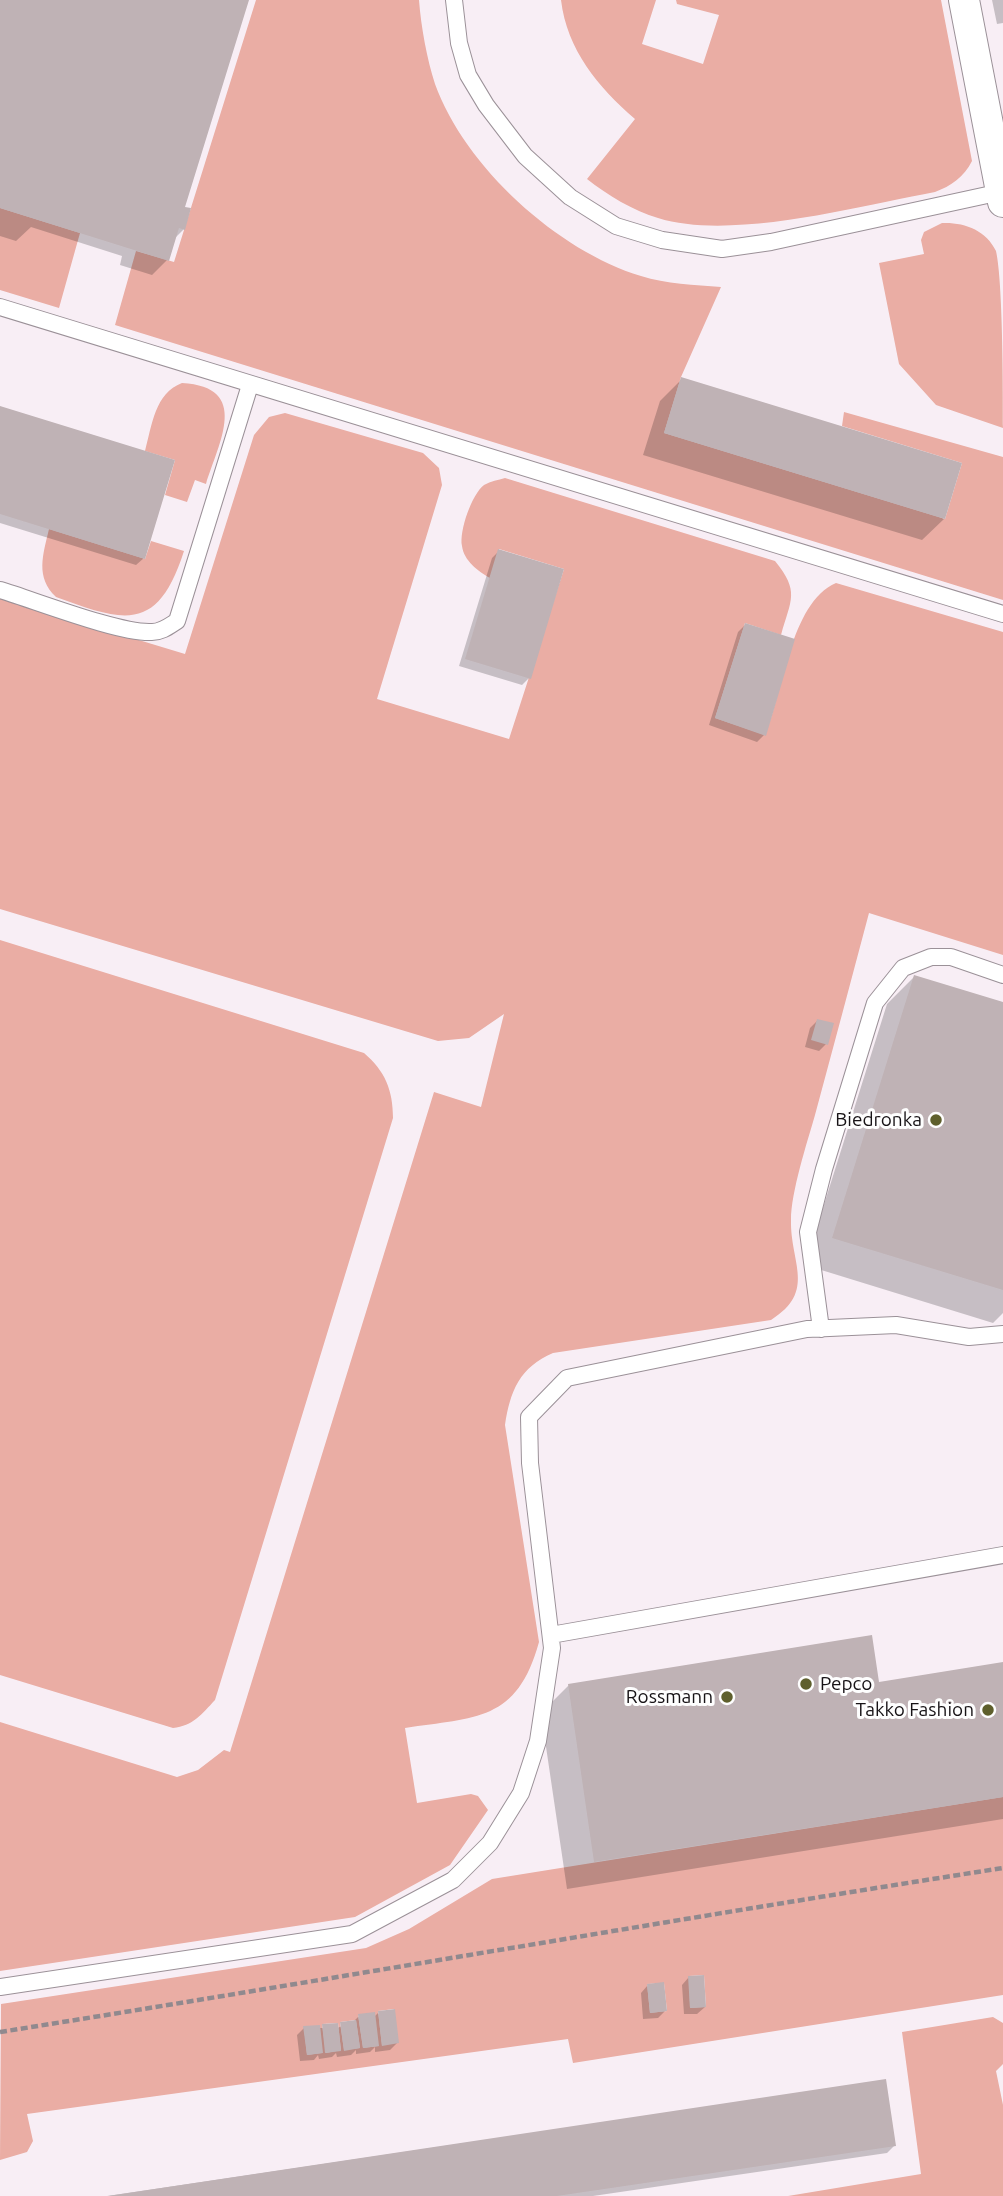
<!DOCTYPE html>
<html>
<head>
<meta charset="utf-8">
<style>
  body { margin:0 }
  canvas { display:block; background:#f8eef5 }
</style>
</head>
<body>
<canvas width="1003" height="2196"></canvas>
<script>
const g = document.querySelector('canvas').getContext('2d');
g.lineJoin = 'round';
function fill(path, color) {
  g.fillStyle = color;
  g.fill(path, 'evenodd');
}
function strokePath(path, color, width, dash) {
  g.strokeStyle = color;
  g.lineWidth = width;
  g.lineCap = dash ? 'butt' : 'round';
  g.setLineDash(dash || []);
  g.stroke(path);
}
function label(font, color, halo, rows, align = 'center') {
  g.font = font + ' Ubuntu,sans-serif';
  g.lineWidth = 6;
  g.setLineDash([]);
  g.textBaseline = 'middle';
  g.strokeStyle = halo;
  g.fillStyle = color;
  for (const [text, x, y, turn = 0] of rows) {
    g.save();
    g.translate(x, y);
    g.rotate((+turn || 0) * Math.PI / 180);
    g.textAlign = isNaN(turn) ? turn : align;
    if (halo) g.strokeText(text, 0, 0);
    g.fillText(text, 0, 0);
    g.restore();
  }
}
fill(new Path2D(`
  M256,0H419C421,27 427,59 435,84C465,167 558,251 641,276C666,284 695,285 721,287L681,377L664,433L945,519L962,463L842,426L844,412L1003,457V600L115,325L136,251L174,262Z
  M561,0H656L642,44L703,64L719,15L677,4L676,0H941L972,161C964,177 951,186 935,192C859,206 731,241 658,218C634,211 607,195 587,179L635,119C598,87 567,50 561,0Z
  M0,208L80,233L59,308L0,290Z
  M942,223C964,222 986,230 996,251C1003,283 1003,388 1003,428L936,405L899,364L879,263L924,254L921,240L924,232Z
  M182,383C251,387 219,442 206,484L195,480L187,502L165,495L175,460L145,451C152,425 155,393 182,383Z
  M285,413L423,453L439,468L442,485L377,699L509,739L564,569L499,549L490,578C478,571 464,561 462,546C459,531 472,494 484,485C491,481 498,480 505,478L775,561C800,592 791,599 781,635L745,623L715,718L765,735C783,693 790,603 836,583L1003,632V955L869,913C851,981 833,1048 815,1115C807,1143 791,1192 791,1220C790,1263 817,1291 771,1320L553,1353C520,1367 510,1391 505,1425L539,1642C517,1722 476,1717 405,1728L417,1803L471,1794L478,1796L488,1810L450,1865L355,1917L0,1971V1722L177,1777L198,1770L224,1750L230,1752L434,1092L481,1107L504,1014L469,1038L438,1041L0,909V598L185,654L254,435L269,417Z
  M49,529L145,559L151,541L184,551C158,632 126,623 56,597C35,577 43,555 49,529Z
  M0,940L364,1053C385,1071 393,1090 393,1118L215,1700C202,1714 193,1726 173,1728L0,1675Z
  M1003,1797V1995L573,2063L568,2039L27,2114L33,2141L27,2152L0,2160L1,2004L366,1948L409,1929L492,1879ZM704,1975L706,2007L690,2008L689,1976ZM664,1983L667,2011L650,2013L647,1984ZM394,2009H395L382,2046L378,2011ZM358,2015L379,2046L363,2048ZM356,2020L360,2048L344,2050L340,2022ZM338,2023L341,2050L326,2053L322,2024ZM304,2027L322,2053L307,2055Z
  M993,2017L1003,2023V2064L996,2071L1003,2105V2196H788L921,2174L902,2032Z`), '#eaada4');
fill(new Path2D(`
  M0,0H247L183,208L184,229L173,240L167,260L152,275L120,265L122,256L31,227L16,241L0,236Z
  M992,0H1003V23L997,24Z
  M682,379L944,519L922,540L643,455L660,401Z
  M0,408L144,558L136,565L0,523Z
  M499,551L529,678L522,685L459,666L492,558Z
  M745,625L764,735L757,742L709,725L738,632Z
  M914,977L1003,1004V1313L993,1323L805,1265L887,1004Z
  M817,1021L826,1044L819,1051L805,1047L810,1028Z
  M1003,1664V1819L567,1889L541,1713L569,1685L878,1684Z
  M689,1977L705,2007L697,2014H684L682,1985Z
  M648,1985L665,2011L658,2018L643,2019L641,1993Z
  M378,2013L397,2043L390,2050L375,2052V2047L370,2052L356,2054V2050L351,2055L337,2057L336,2053L332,2057L319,2059L318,2055L314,2060L300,2061L297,2035L304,2028H337L353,2022L359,2016L374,2017Z
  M884,2081L894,2146L887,2153L593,2196H107Z`), '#0003');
fill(new Path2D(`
  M0,0H249L185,207L191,208L185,230L179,228L169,261L0,208Z
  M681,377L962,463L945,519L664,433Z
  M0,406L175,460L145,559L0,514Z
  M498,549L564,569L531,679L465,659Z
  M745,623L795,639L766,736L715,718Z
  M914,975L1003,1002V1290L832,1238Z
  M817,1019L834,1023L828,1045L811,1040Z
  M872,1635L879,1682L1003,1662V1797L594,1862L568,1684Z
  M704,1975L706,2007L690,2008L688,1976Z
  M664,1982L667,2011L650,2013L647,1984Z
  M395,2009L399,2043L382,2046L378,2011Z
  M375,2012L379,2046L363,2048L358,2014Z
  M356,2020L360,2048L344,2051L340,2022Z
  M338,2023L341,2051L325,2053L322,2024Z
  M320,2025L323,2053L307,2055L303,2026Z
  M886,2079L896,2146L557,2196H108Z`), '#bfb2b5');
const service = new Path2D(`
  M454,0L459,43L468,75L486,105L525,156L570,197L616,226L662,240L722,249L771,242L1001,192
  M0,307L1003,614
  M0,590C34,600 120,634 152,632C162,632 169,626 177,621L250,385
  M821,1329L808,1232L824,1169L875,1003L903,968L931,957H951L1003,975
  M551,1635L1003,1555
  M0,1987L352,1934L453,1880L490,1843L521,1793L538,1741L552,1648L530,1463L529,1417L567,1378L807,1329L896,1325L969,1337L1003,1334`);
const minor = new Path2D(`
  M964,0L1003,202`);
strokePath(service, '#9b9198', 18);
strokePath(minor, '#9b9198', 32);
strokePath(new Path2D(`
  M0,2032C335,1979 668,1920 1003,1868`), '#90898e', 4.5, [7, 3.5]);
strokePath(service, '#fff', 16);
strokePath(minor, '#fff', 30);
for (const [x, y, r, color] of [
  [936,1120,7,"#5e5f2c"],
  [806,1684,7,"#5e5f2c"],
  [727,1697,7,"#5e5f2c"],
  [988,1710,7,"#5e5f2c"]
]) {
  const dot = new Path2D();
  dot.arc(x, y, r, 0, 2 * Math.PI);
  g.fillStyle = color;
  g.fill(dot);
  strokePath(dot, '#fefefe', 2.5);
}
label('19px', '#171316', '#fefefe', [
  ["Biedronka",922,1120],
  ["Pepco",820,1684,"left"],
  ["Rossmann",713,1697],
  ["Takko Fashion",974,1710]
], 'right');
</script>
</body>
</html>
